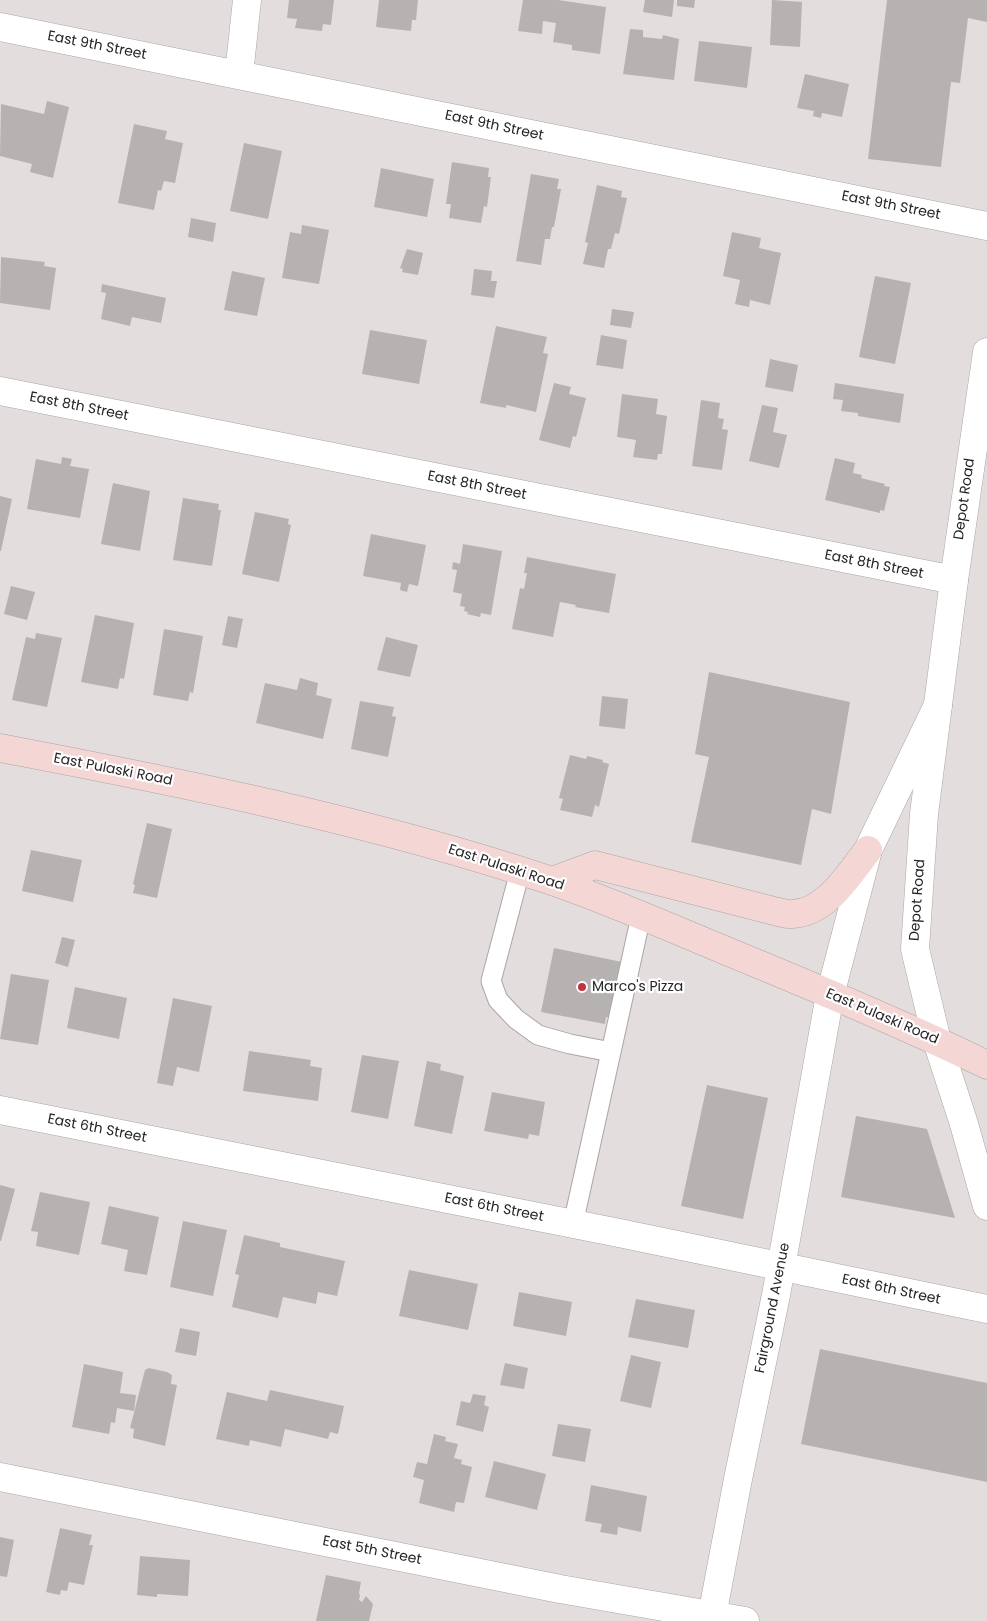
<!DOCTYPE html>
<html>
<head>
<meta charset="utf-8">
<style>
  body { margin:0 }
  canvas { display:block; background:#e3dedd }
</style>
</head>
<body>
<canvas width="987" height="1621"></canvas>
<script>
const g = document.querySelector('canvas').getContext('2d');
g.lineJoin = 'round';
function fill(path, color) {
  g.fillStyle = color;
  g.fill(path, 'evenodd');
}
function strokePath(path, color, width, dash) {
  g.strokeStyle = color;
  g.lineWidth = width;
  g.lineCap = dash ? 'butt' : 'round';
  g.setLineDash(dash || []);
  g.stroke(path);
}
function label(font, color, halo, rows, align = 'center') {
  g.font = font + ' Poppins,sans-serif';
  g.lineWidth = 4.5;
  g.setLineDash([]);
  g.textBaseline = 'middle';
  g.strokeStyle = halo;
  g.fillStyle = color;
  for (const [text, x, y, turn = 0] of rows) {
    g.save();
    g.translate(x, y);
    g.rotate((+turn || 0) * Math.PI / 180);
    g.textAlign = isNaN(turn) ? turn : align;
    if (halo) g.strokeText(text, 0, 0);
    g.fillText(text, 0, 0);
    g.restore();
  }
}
fill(new Path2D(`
  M289,0H334L331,25L323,24L322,31L295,28L297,19L287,18Z
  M379,0H418L416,20H412L411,31L376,27Z
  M523,0H558L606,7L600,54L572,50V45L553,42L556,23L543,21L542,34L518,31Z
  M645,0H674L672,17L643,12Z
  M677,0H695L694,8L677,6Z
  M772,0L802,2L800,47L770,45Z
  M887,0H987V22L968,18L960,83L951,82L941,167L868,159Z
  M630,29L643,30V37L662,39L663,35L679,39L674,80L623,74Z
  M699,41L752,47L747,88L694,81Z
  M805,74L849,84L842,117L822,113L821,118L813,116L814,111L797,108Z
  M47,101L69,107L53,178L30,172L32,164L0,156L1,104L44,114Z
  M134,124L167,131L165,139L183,143L175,183L164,181L161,191L158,190L154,210L118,203Z
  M244,143L282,151L268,219L230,211Z
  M452,162L489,168L488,177H491L487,207L484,206L481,223L449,218L451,204H446Z
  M381,168L434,179L427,217L374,207Z
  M531,174L559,179L557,189H561L554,227H552L550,239H545L541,265L516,261Z
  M597,185L622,191L621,197L627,198L619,234L615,233L611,249H608L604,268L583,264L588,243L585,242Z
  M191,218L216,223L213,242L188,237Z
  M302,225L329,230L319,284L282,278L290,232L301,234Z
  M732,232L761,238L759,248L781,253L770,305L750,300L749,307L735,304L740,280L723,276Z
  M407,249L423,253L418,275L402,272L403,269L400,268Z
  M1,257L45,262L44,266L56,268L50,310L0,303Z
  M474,269L492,271L491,281H497L494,298L471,295Z
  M232,271L265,278L257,316L224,310Z
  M875,276L911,283L895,364L859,357Z
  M102,284L166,298L161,323L132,317L130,326L101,319L106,293L101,292Z
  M612,309L634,312L631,328L610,325Z
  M496,326L547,337L543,353L548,354L536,412L506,405V408L480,403Z
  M370,330L427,340L419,384L362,374Z
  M601,335L627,340L623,369L596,365Z
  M770,359L798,365L793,392L765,387Z
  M554,383L571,387L569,394L586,398L576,437L573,436L570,448L539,440Z
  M835,383L904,394L900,423L858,416V413L841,411L843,400L833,399Z
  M622,394L658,399L656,414L667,416L662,454H658L657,460L633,457L636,440L617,437Z
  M701,400L720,403L718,418L724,419L722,429L728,430L722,470L692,466Z
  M762,405L778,408L773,432L787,435L779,468L749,461Z
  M62,457L72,459L70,466L89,469L80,518L27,509L36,459L61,464Z
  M835,458L855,463L853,473L862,475L861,478L885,484L884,486L890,487L884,511L880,510V513L825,500Z
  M113,483L150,491L140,551L101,544Z
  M0,496L12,499L1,551H0Z
  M183,498L219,504L218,510H221L212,566L173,560Z
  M255,512L289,519L288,524L291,525L279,582L242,574Z
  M371,534L426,545L418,586L409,584L407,592L400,590L401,583L363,576Z
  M463,544L502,551L491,615L481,613L480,617L467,614L468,612L464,611L465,607L460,606L462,594L453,592L457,570L452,569L453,562L460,564Z
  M527,557L616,574L609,613L575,607L576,605L560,602L553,637L512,629L520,588L524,589L527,573H524Z
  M11,586L35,592L27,620L4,614Z
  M95,615L134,623L124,679L120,678L118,689L81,682Z
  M228,616L243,619L237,648L222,645Z
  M164,629L203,636L193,693L190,692L188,701L153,695Z
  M36,633L62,638L47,707L12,700L26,637L35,639Z
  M386,637L418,645L410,677L377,670Z
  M709,672L850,702L831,814L812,809L801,865L691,842L709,757L695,754Z
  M300,678L318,683L316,695L332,699L323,739L256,723L265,683L297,690Z
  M602,696L628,699L625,729L599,726Z
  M360,701L394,707L392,716L396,717L388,757L351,749Z
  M570,755L586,759L587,756L603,760L602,762L609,764L599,807L595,805L592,817L560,810L563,799L559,798Z
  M147,823L172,829L157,898L133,893L135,885L133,884Z
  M31,850L82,860L73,902L22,891Z
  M62,937L75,940L68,967L55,963Z
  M554,948L622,962L611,1018L606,1017L605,1024L541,1012Z
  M11,974L49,980L38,1045L0,1039Z
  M75,987L127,998L119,1039L67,1028Z
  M173,998L212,1006L199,1072L177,1067L173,1086L157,1083Z
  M249,1051L311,1060L310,1066L322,1068L318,1101L243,1091Z
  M362,1055L399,1061L388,1119L351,1112Z
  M427,1061L441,1064L440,1070L464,1076L452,1134L414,1126Z
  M707,1085L768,1098L743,1219L681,1206Z
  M492,1092L545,1102L539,1136L529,1134L528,1139L484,1131Z
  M856,1116L927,1129L955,1218L841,1197Z
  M0,1185L15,1189L1,1241H0Z
  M40,1192L90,1202L79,1255L36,1246L38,1232L31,1231Z
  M109,1206L159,1217L147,1275L124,1271L128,1250L101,1244Z
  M183,1221L227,1230L213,1296L170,1287Z
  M244,1235L280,1243V1247L345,1261L337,1296L318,1292L316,1304L283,1297L278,1318L232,1307L239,1275L235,1274Z
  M409,1270L478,1284L468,1330L399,1316Z
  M519,1292L572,1302L566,1336L513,1326Z
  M636,1299L695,1310L688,1348L628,1337Z
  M180,1328L200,1332L196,1356L175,1352Z
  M820,1349L987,1383V1482L801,1444Z
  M631,1355L661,1362L651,1408L620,1401Z
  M505,1363L528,1368L524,1389L500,1385Z
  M84,1364L123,1372L120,1393L136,1395L134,1411L117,1408L115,1423L111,1422L109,1434L72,1427Z
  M149,1368L167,1372L172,1375L171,1384L177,1385L165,1446L133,1438L134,1429L130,1428L145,1370Z
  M270,1390L344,1406L338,1434L330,1432L328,1439L285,1429L281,1447L250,1440L249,1446L216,1439L227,1392L267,1401Z
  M473,1394L486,1396L484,1405L489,1407L483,1432L456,1425L461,1401L470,1403Z
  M558,1424L591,1429L585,1462L552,1456Z
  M434,1434L446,1437L445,1441L458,1444L454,1458L462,1460L461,1464L472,1467L464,1503L456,1502L454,1512L419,1503L424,1480L413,1477L417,1462L427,1464Z
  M494,1461L546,1474L537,1510L485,1497Z
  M591,1485L647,1496L641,1532L618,1527L617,1535L600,1532L602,1524L585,1521Z
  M60,1528L92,1535L89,1545H93L84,1585L69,1582L67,1591L61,1590L60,1595L46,1592Z
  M0,1537L14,1540L7,1577L0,1576Z
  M140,1556L190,1560L188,1596L157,1594V1597L137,1595Z
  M326,1575L361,1582L359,1593L360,1595L359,1600L362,1602L366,1596L373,1604L369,1621H316Z`), '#b7b2b2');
const service = new Path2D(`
  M520,871L491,981L498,1000L516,1019L538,1035L570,1044L611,1052L573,1224
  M611,1052L641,916`);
const minor = new Path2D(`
  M0,27L987,226
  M239,74L247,0
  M0,391L954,580L924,814L915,949L937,1041L964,1124L987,1206
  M0,1110L619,1233L987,1309
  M0,1477L560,1589L745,1621
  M711,1621L738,1479L776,1295L830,995`);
const tertiary = new Path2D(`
  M954,580L987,352
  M830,995L868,850L938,705`);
const secondary = new Path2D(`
  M0,748C185,783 370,821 549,880C608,900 666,926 724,950C812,986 901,1023 987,1065
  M552,881L595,865L774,911C780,912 787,915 793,914C827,912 849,874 868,850`);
strokePath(service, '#aba5a5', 21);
strokePath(minor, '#aba5a5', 29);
strokePath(tertiary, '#aba5a5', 29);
strokePath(secondary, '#aba5a5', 29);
strokePath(service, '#fff', 19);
strokePath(minor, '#fff', 28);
strokePath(tertiary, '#fff', 28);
strokePath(secondary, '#f4d6d5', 28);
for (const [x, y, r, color] of [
  [582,987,5,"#c2323f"]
]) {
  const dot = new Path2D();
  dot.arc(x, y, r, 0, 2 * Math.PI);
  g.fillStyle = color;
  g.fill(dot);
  strokePath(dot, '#fff', 2);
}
label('14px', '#252323', '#fff', [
  ["East 9th Street",97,46,11],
  ["East 9th Street",494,126,12],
  ["East 9th Street",891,206,11],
  ["East 8th Street",79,407,11],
  ["East 8th Street",477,486,11],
  ["Depot Road",965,499,-82],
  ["East 8th Street",874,565,11],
  ["East Pulaski Road",113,770,11],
  ["East Pulaski Road",506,868,18],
  ["Depot Road",918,900,-86],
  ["East Pulaski Road",882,1017,23],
  ["East 6th Street",97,1129,11],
  ["East 6th Street",494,1208,11],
  ["East 6th Street",891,1290,12],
  ["Fairground Avenue",773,1308,-79],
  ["East 5th Street",372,1551,11]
]);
label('14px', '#252323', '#fff', [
  ["Marco's Pizza",592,987]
], 'left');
</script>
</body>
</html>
